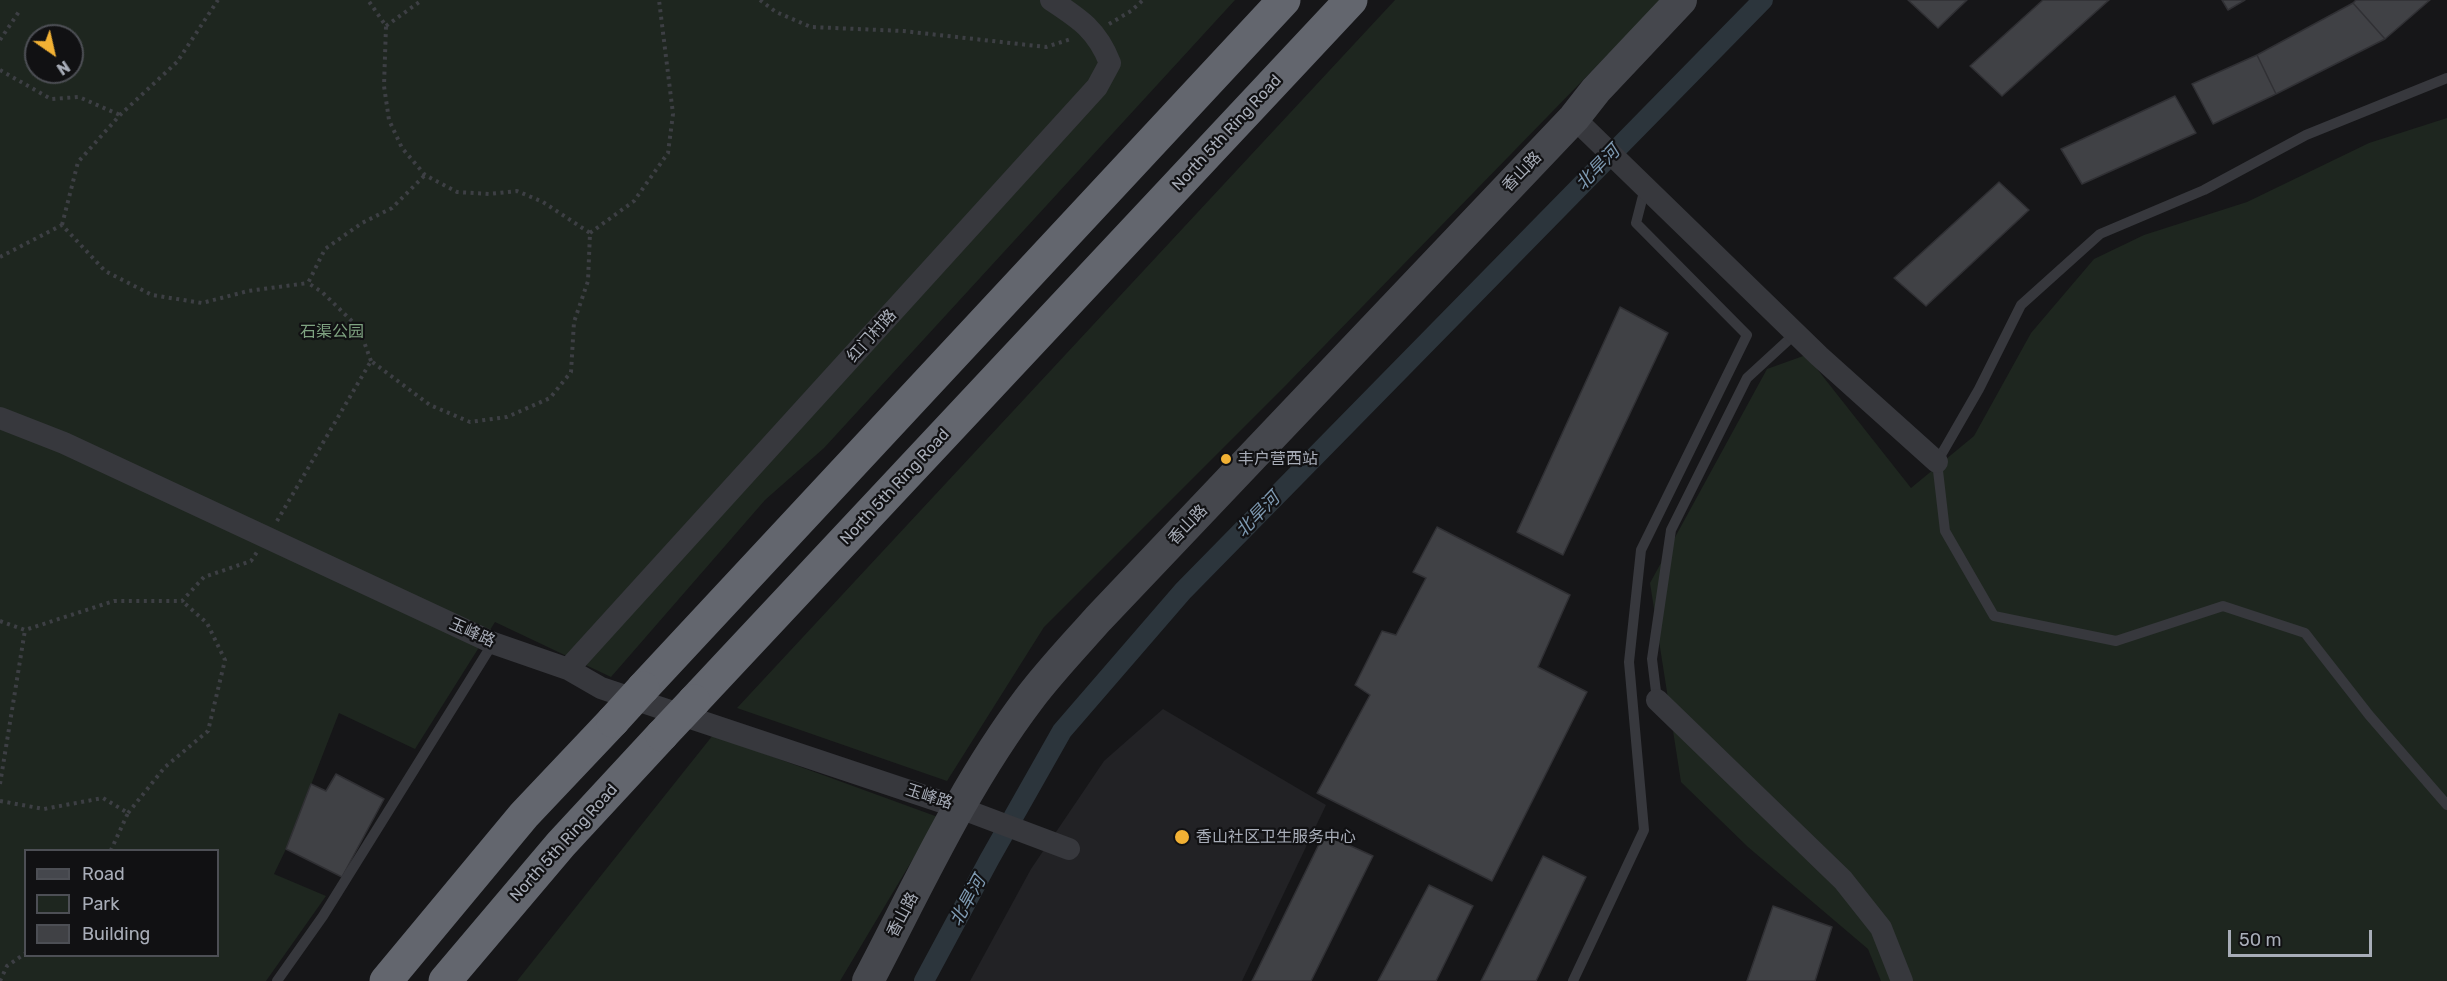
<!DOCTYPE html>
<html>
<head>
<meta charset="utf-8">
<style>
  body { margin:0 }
  #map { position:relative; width:2447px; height:981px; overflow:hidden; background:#161618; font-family:Rubik,sans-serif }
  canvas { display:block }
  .legend { position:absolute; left:24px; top:849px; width:195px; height:108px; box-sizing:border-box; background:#111113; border:2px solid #4d4f55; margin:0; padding:8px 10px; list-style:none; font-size:18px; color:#a8adb8 }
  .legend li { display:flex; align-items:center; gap:12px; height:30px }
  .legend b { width:30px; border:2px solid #4d4f55 }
  .north { position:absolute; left:24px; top:24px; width:60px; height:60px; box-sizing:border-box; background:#111113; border:2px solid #4d4f55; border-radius:50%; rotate:146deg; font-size:16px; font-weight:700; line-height:24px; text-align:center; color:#a8adb8 }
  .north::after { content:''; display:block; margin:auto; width:21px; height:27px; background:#f2b134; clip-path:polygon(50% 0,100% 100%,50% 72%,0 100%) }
  .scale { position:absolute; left:2228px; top:930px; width:144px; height:27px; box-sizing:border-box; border:3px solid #a8adb8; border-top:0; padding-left:8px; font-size:18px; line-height:21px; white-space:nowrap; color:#a8adb8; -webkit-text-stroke:4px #111113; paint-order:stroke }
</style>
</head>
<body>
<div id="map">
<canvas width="2447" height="981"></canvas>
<ul class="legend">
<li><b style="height:8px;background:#45474d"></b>Road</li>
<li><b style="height:16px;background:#1e261f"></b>Park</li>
<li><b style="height:16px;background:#404145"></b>Building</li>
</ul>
<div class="north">N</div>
<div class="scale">50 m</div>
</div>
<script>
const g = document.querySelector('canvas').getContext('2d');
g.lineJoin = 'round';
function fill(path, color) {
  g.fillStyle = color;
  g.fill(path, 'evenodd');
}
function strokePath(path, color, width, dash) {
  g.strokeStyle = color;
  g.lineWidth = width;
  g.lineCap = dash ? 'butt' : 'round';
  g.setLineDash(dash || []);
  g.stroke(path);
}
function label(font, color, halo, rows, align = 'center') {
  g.font = font + ' Rubik,"Noto Sans SC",sans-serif';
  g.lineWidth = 4.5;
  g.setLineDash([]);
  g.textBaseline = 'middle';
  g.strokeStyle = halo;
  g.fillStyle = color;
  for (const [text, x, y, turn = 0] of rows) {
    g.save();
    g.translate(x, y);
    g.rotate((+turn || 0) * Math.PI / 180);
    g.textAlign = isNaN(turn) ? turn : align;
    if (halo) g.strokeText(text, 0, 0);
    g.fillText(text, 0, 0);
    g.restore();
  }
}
fill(new Path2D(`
  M1163,709L1326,805L1242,981H970L1031,869L1104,761Z`), '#222225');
fill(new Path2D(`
  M0,0H1235L824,448L765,500L611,677L495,622L415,749L339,713L286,849L274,874L326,896L266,981H0ZM36,36H72V72H36ZM26,850H218V956H26Z
  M1395,0H1661L1287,384L1044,627L947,781L737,708Z
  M2447,118V981H1881L1868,949L1748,847L1681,782L1650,583L1767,369L1806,355L1911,488L1974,436L2031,333L2094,259L2144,235L2247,202L2369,143Z
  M713,735L938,817L840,981H517Z`), '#1e261f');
strokePath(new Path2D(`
  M924,981L989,860L1062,731L1183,591L1763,0`), '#2c353c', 20);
const building = new Path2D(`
  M1908,0H1967L1938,28Z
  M2043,0H2109L2002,96L1970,66Z
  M2222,0H2245L2228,10Z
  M2356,0H2430L2385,39L2353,3Z
  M2353,3L2385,39L2276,94L2257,55Z
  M2257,55L2276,94L2213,124L2192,84Z
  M2175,96L2196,133L2082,184L2061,149Z
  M1999,182L2029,210L1926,306L1894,278Z
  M1620,307L1668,333L1563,555L1517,532Z
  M1437,527L1570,595L1538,667L1587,692L1492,881L1317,793L1370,695L1355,685L1382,631L1396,635L1426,578L1413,572Z
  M336,774L384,799L342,877L286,849L311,784L326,791Z
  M1324,834L1373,856L1311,981H1252Z
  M1543,856L1586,877L1536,981H1481Z
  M1429,885L1473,906L1436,981H1378Z
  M1773,906L1832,927L1815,981H1747Z`);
fill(building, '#404145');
strokePath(building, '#303034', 1.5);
strokePath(new Path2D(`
  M760,0L776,12L811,27L903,31L1046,47L1071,39
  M1109,24L1131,11L1143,0
  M386,26L422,0
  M0,40L20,10
  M0,70L51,99L79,97L120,115
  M62,225L78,162L120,115L177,62L218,0
  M590,233L634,201L668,153L673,114L659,0
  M0,257L62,225L105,271L152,295L202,303L248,291L308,283
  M371,361L359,328L322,292L308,283L325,249L362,223L392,208L425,175
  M277,521L371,361L430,405L470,422L507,417L550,398L571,372L574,322L588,281L590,233L543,202L517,191L489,194L457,192L425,175L402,148L389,120L384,86L386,26L368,0
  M0,621L25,630L114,601H182L204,577L251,561L257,552
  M0,784L25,630
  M0,801L44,809L103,798L128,813L111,850
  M128,813L165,767L208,731L225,660L207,623L182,601
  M0,981L7,966L26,953`), '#3d3f44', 4, [3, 4.5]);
strokePath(new Path2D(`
  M2447,78L2306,135L2204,190L2100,234L2021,305L1979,389L1937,462L1945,531L1994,616L2116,641L2223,606L2305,633L2369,715L2447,805
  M1657,700L1652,659L1671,530L1747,378L1796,333
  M277,981L323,916L493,643
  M1573,981L1644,830L1629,662L1641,550L1747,335L1636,223L1645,188`), '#37383d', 10);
strokePath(new Path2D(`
  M1574,118L1819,356L1937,462
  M0,418L64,443L493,643L568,669L601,688L960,808L1069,849
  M568,669L1097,87L1110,63C1097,30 1080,19 1051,0
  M1657,700L1843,880L1881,928L1902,981`), '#37383d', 22);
strokePath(new Path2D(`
  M868,981C918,886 964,785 1029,699C1050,671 1075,645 1098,619L1574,118L1596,90L1681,0`), '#45474d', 32);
strokePath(new Path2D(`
  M643,688L1284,0
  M694,701L1351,0
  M386,981L524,815L613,721
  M445,981L561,844L662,735`), '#63666e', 33);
strokePath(new Path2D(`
  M613,721L643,688
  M662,735L694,701`), '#63666e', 33);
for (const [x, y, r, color] of [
  [1226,459,6,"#f2b134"],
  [1182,837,8,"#f2b134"]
]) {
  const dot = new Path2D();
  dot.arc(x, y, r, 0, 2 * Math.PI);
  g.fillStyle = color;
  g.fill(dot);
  strokePath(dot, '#111113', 2);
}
label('16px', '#a8adb8', '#111113', [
  ["North 5th Ring Road",1227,133,-47],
  ["香山路",1522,172,-46],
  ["红门村路",872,336,-48],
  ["North 5th Ring Road",895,487,-47],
  ["香山路",1188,525,-46],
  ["玉峰路",472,633,24],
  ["玉峰路",929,797,18],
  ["North 5th Ring Road",564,843,-48],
  ["香山路",903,915,-62]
]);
label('16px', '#7fa381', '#111113', [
  ["石渠公园",332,332]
]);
label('16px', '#a8adb8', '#111113', [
  ["丰户营西站",1238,459],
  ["香山社区卫生服务中心",1196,837]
], 'left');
label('italic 18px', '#7f9bb3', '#111113', [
  ["北旱河",1598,168,-46],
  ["北旱河",1258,515,-46],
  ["北旱河",968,901,-61]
]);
</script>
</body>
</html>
